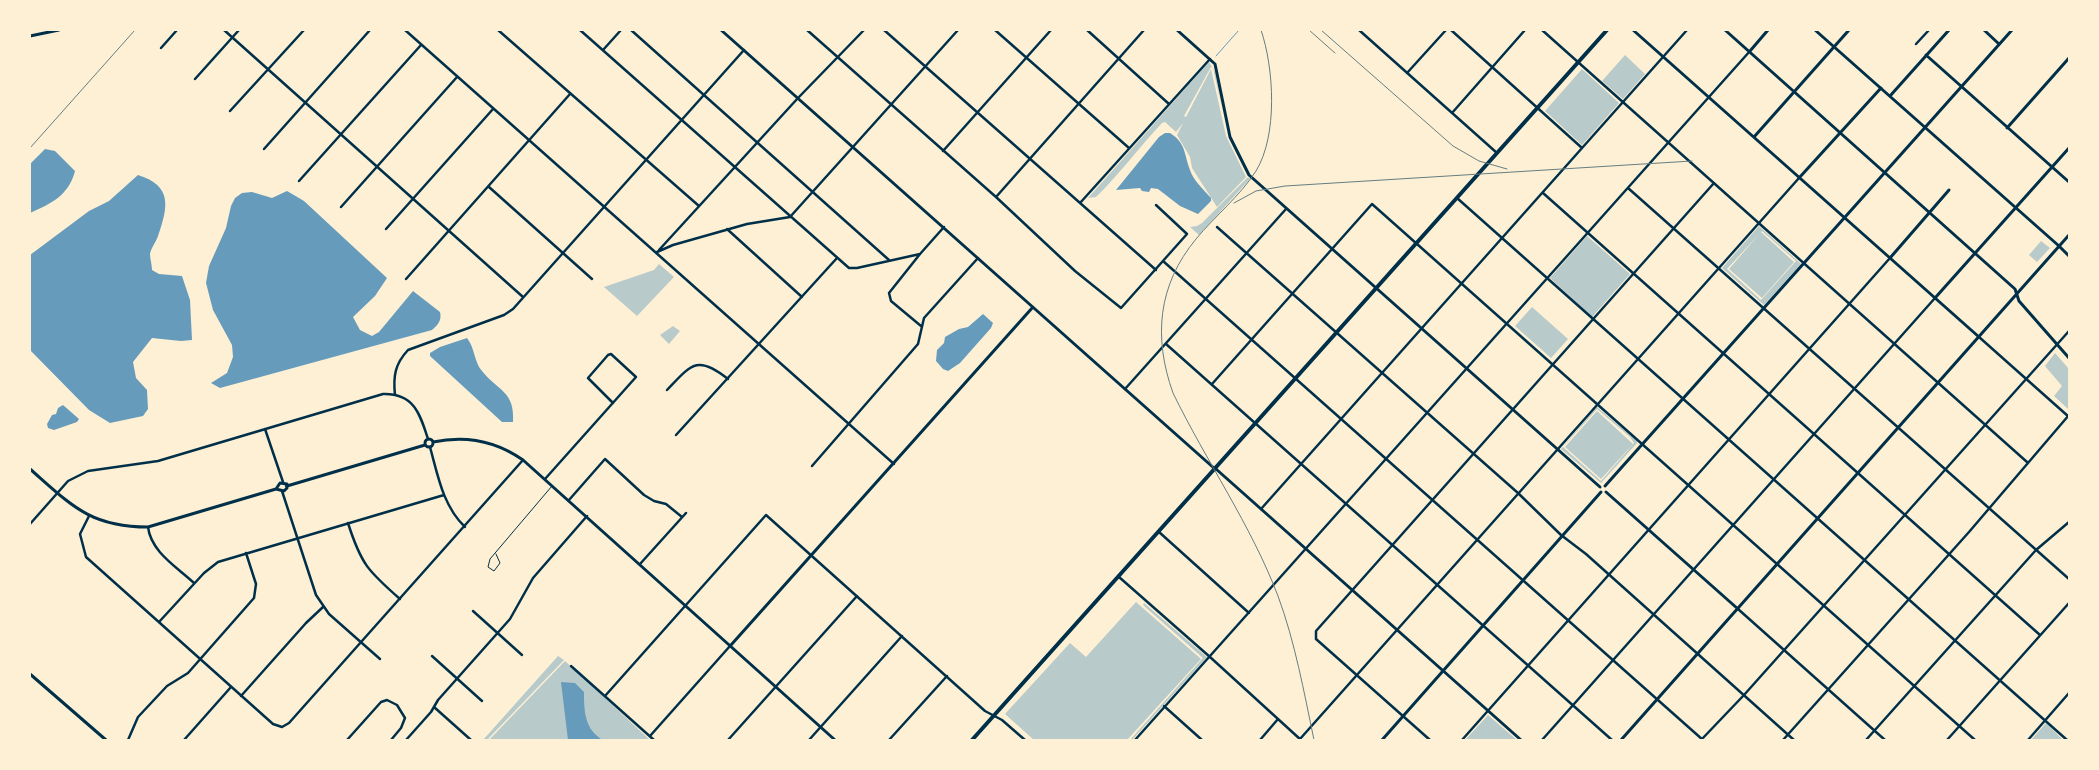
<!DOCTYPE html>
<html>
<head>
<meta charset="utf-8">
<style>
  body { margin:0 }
  #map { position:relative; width:2099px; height:770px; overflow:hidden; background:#fdf0d5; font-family:"Open Sans",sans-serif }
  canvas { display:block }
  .frame { position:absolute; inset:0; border:31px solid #fdf0d5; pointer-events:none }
</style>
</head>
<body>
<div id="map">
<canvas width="2099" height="770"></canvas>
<div class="frame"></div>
</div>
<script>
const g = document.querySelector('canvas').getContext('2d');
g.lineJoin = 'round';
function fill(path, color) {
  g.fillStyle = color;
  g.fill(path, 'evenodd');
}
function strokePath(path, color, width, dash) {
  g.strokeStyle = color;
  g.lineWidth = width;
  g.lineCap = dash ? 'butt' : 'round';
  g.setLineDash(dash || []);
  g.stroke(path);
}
fill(new Path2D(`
  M1625,55L1645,74L1623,99L1602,81Z
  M1209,62L1215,72L1223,112L1213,68L1211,67L1184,116L1186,117L1211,69L1226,136L1246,177L1217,207L1192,168L1190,157L1177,135L1183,123L1176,132L1165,122L1162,123C1139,147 1120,174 1096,197L1088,198Z
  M1582,69L1619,103L1582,145L1545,111Z
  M1248,177L1250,179L1248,181L1199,235L1190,227L1197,226L1202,223Z
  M1759,226L1801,264L1764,305L1722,268ZM1762,231L1796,261L1761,300L1727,269Z
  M1761,232L1794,262L1762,298L1729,269Z
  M1587,236L1630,274L1592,317L1550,278Z
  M2041,241L2050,248L2037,262L2029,255Z
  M659,264L674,277L637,316L604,287L654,270Z
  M1532,307L1568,339L1551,358L1515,326Z
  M673,326L680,331L669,344L660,335Z
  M2055,353L2069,369L2068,409L2054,396L2062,386L2045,366Z
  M1597,407L1637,441V443L1601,483L1561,449ZM1597,409L1630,437L1634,443L1601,481L1563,447Z
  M1597,411L1633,444L1601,479L1565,447Z
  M1136,602L1201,659L1127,740H1034L1005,714L1070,643L1086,657Z
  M1144,603L1207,657L1132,740H1130L1203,658L1143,605Z
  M558,656L564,660L487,740H483Z
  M565,661L650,740H489Z
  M1488,715L1517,740H1465Z
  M2046,723L2063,740H2031Z`), '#b9caca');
fill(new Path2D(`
  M1165,133H1170C1186,143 1184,154 1190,170C1193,180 1204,190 1211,198V201L1198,214L1180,206L1158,189L1151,188L1149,192L1142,191L1140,188L1116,190L1159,137Z
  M45,149L55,151L75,171C69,195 51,204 30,213V164Z
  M138,175C173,186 168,207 158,236C156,242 151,248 150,254C150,259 152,265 152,270L159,274L182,276L190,300L192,340L181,341L152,338L133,362L136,378L147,390L148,409L143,416L110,423L89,410L30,350V255L89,211L109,201Z
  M287,191L304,201L387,278L375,296L353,317L360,330L372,336L379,332L413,291L440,312C442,320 438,325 432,330L220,388L211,383L227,373L233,357L232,345L213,310L206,283L209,266L226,228L231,206L235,198L242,193L252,192L272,198Z
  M983,314L993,323L991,328L960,363L948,371L943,369L936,361L937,350L944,343L945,337L959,329L968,327Z
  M467,338C475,348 474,362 482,371C498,391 515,391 513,422H502L430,356V353L440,347Z
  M63,405L79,419L77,422L54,430L48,428L47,424L52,415L56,414L58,408Z
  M561,682L575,683L584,692C584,706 584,724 596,735C598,737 600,738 602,740H568Z`), '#669bbc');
strokePath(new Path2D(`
  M1216,56L1239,30`), '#669bbc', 1);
strokePath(new Path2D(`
  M496,554L500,563L494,571L488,567L490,559L552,486`), '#003049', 1);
strokePath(new Path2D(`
  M224,30L523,297
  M405,30L894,464
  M498,30L699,206
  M580,30L849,268H857L920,254
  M631,30L889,260
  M807,30L996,197L1075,271L1121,308L1187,234L1156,205
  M884,30L1156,270
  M995,30L1129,148
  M1087,30L1169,104
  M1359,30L1497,153
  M1451,30L1582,148
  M1542,30L2027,462
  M1916,44L1929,30
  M161,48L177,30
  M603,50L621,30
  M1407,73L1446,30
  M195,79L239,30
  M230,111L304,30
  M1452,113L1525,30
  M264,149L370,30
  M943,151L1051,30
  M299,181L421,45
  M489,187L592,279
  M1628,188L2069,579
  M1543,193L2040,635
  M996,197L1144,30
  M1457,198L2067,740
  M1080,203L1210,59
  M341,207L457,77
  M1217,227L1518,493L1561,535L1586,554L1794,740
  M386,229L493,109
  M727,229L802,297
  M659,250L798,98L864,30
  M657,252L673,245L747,224L790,217L958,30
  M1163,261L1703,740
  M406,279L570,94
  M921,326L891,301L889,293L920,254L944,227
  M1979,337L2069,417
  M1166,344L1612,740
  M1212,384L1372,204L1975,740
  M1125,389L1286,209
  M667,390C691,365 697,354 728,379
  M395,395C393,376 395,364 408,350L504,315L513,309L744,50
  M265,429L283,482
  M676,435L837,258
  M430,447C438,476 443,506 465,527
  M812,466L918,344L924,318L978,258
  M545,479L636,377L611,354L608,355L588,378L613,403
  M282,491L316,595L329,614L380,659
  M569,500L605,459L644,495L654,501L666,504L682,517
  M1261,509L1687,30
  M89,516L80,534L86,557L273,724L282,727L289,723L523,460
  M348,523C361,564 368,571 400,599
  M30,524L68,481L88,471L158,461L383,394C414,393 420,414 428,439
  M148,527C151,552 177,567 194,583
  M1159,532L1249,613
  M640,564L686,513
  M1119,577L1210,657L1301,740
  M1738,609L1885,740
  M473,611L522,655
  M159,622L204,573L218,562L444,495
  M432,656L482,701
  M571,666L654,740
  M241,696L306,623L323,607
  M605,696L766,515L985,711L1002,720L1025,740
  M1164,706L1202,740
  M434,707L471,740
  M650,736L730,646
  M1300,739L1799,178
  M1702,739L1744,695L2069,331
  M128,740L138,717L167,686L188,673L254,598L256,584L246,553
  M184,740L231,687
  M347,740L381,702L387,700L397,705L405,718L401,728L391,740
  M406,740L431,712L438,700L510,619L533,578L587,516
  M728,740L857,596
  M809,740L902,636
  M889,740L947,676
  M1135,740L1750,51
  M1260,740L1278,719
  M1430,740L1316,639V631L1714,183
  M1462,740L1890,258
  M1542,740L1935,298
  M1783,740L1969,532L2069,415
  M1866,740L2036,550L2069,522
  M1947,740L2069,603
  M2028,740L2069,693`), '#003049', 2.5);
strokePath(new Path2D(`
  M721,30L1215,469
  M1177,30L1215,64L1230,137L1249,175L1600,487
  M1633,30L1979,337
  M1725,30L2015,289L2019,301L2069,358
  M1984,30L1999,44
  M30,36L59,30
  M1750,51L1768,30
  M1926,55L2069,182
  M1890,96L1949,30
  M2007,128L2069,58
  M1754,137L1849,30
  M1799,178L1881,88
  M2059,246L2069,256
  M1890,258L1949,190
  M1935,298L2069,148
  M425 443a4 4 0 1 1 8 0a4 4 0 1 1-8 0Z
  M433,442C466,435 496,441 523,460L835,740
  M30,469C71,505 90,527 148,527L276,489L284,491L287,488L286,484
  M287,486L425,445
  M1605,486L2012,30
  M276,489L280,483L287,484
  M1606,492L1738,609
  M731,645L1033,307
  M1382,740L1601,492`), '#003049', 3);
strokePath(new Path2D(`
  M1815,30L2059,246
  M1216,469L1521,740
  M30,674L106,740
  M1621,740L2069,235`), '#003049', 3);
strokePath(new Path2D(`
  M972,740L1607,30`), '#003049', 4);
strokePath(new Path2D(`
  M1261,30C1274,68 1278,135 1256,171C1240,196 1215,216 1196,239C1158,285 1153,337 1173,393C1206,461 1251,525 1278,596C1295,642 1304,692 1314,740
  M1309,30L1335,53
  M1321,30L1453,146L1479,161L1507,169
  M30,148L135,30
  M1234,203L1256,191L1285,186L1692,161`), '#657d81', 1);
</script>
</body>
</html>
